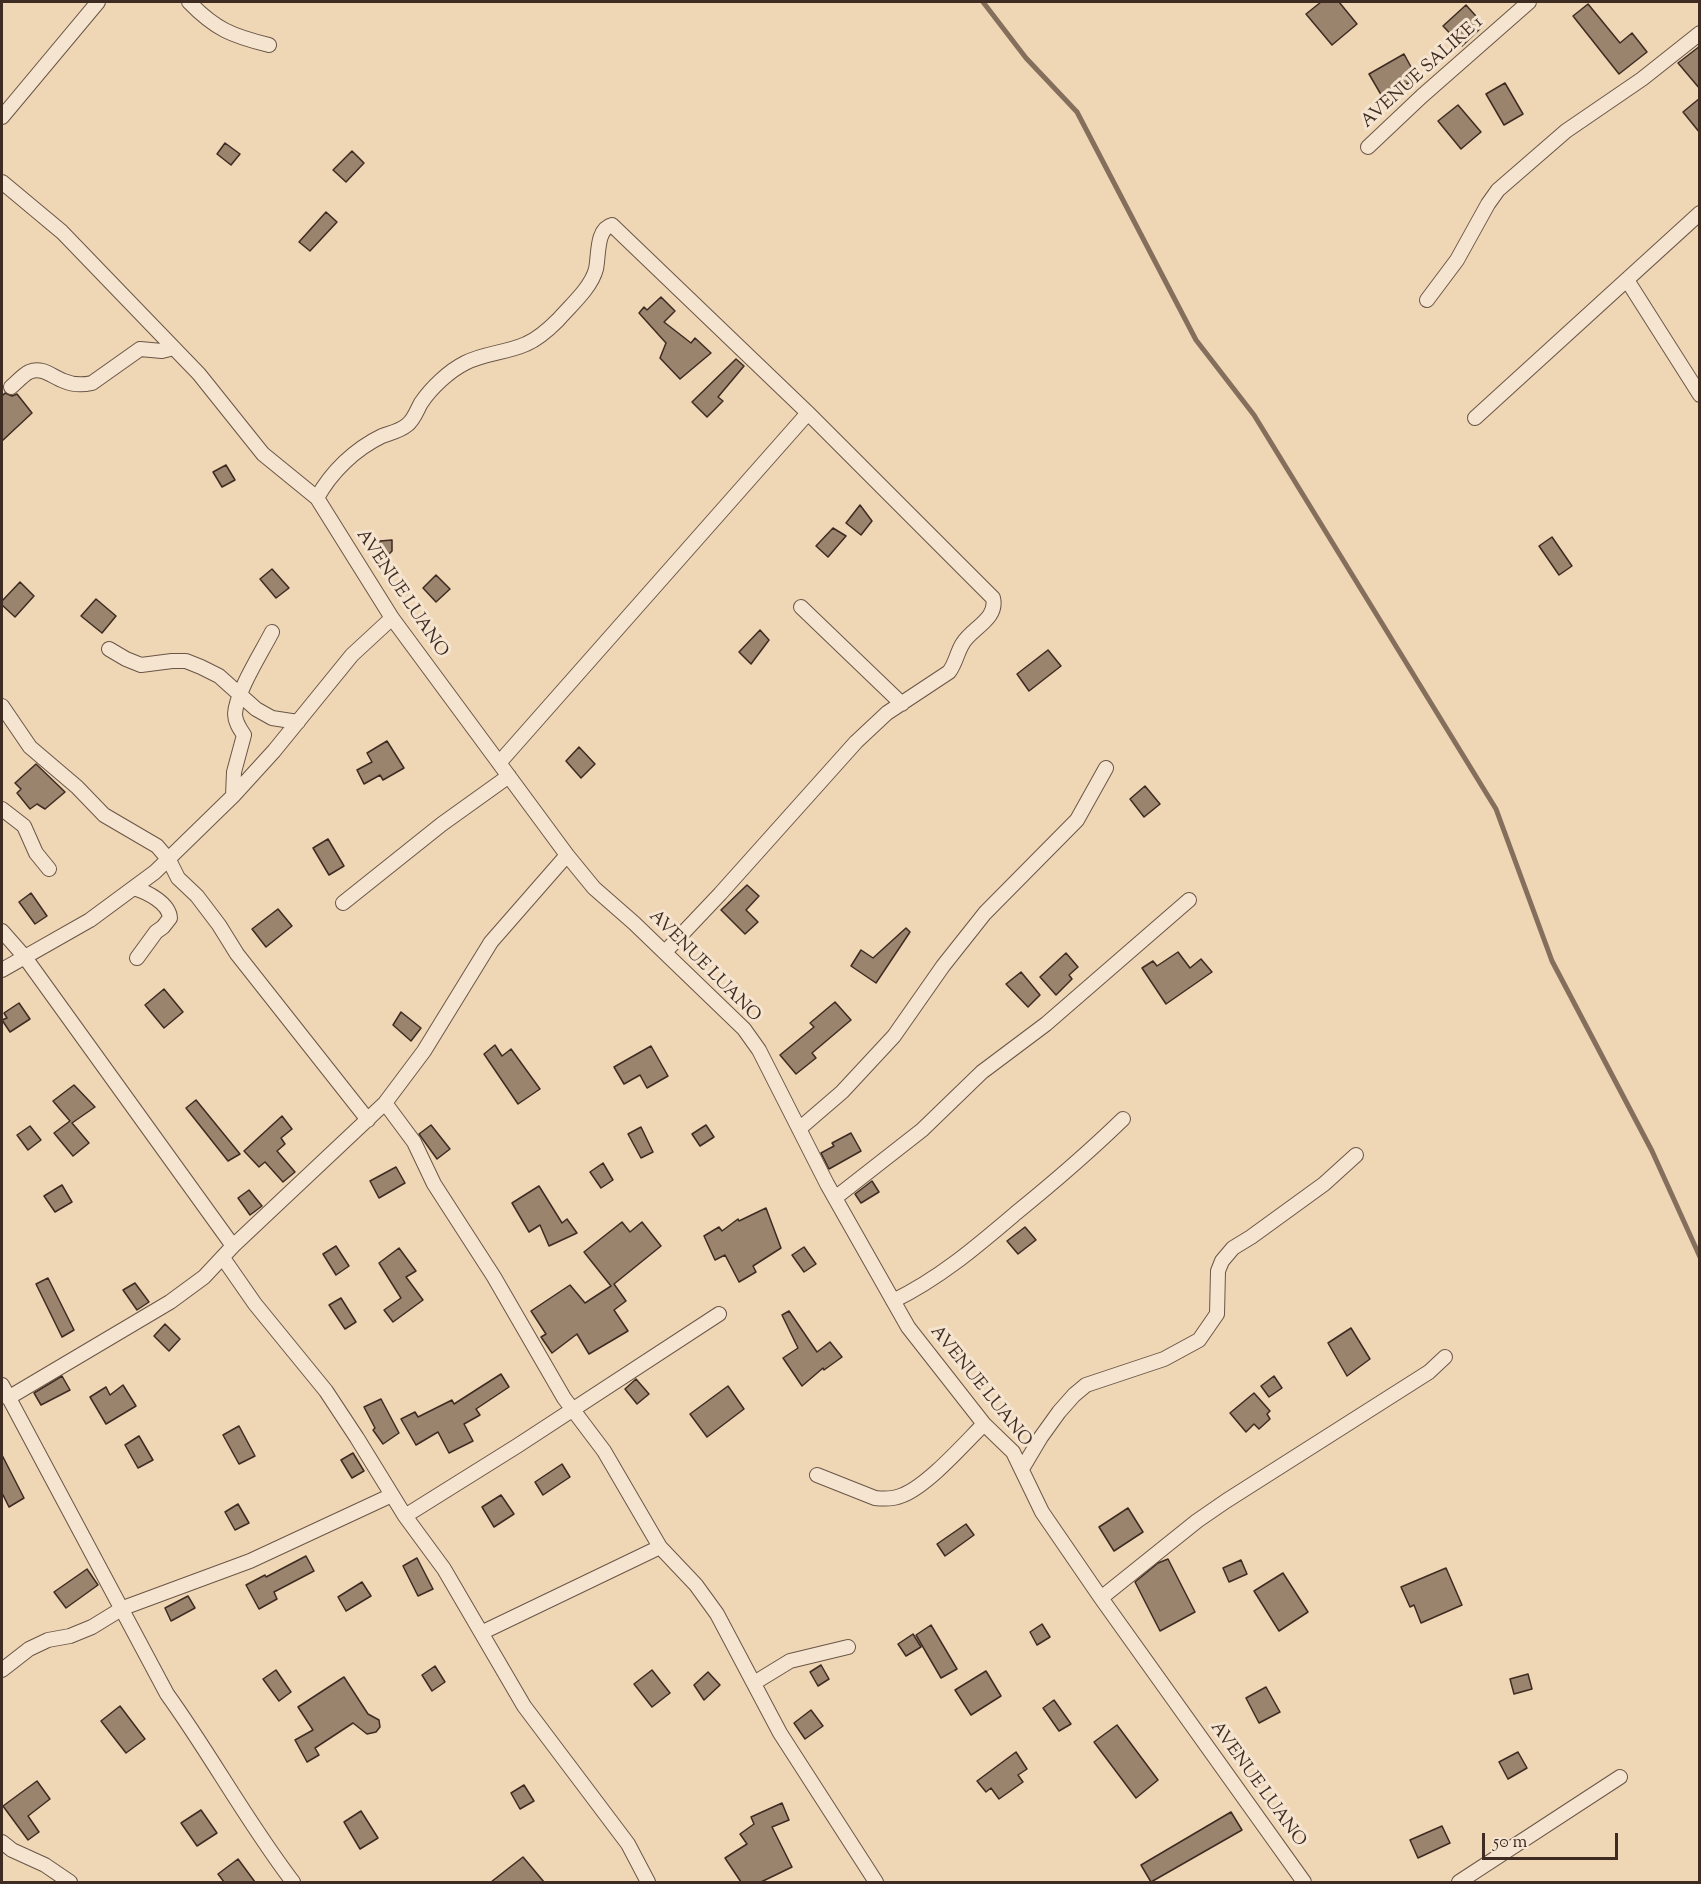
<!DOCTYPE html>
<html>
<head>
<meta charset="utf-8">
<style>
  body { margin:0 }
  #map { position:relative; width:1701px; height:1884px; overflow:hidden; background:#efd6b5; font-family:"Sorts Mill Goudy",serif }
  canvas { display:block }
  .frame { position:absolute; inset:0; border:3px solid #3e2b22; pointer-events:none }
  .scale { position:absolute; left:1482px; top:1833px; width:136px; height:27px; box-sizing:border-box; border:3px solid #3e2b22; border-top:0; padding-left:8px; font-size:18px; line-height:21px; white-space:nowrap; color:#3e2b22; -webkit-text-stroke:4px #f5e4cf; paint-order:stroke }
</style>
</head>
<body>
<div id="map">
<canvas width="1701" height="1884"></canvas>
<div class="frame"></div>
<div class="scale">50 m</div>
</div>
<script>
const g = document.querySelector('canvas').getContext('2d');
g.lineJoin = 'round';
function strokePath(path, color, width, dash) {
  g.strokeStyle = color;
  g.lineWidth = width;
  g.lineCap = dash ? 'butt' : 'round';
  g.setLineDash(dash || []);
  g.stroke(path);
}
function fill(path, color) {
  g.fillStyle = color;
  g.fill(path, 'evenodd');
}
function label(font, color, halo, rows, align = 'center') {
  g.font = font + ' "Sorts Mill Goudy",serif';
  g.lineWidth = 6;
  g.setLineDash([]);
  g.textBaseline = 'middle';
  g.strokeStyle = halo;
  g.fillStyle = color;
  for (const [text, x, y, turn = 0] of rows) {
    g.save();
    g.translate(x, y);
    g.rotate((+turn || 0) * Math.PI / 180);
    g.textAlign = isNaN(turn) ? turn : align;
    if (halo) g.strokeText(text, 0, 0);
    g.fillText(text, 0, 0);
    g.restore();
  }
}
strokePath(new Path2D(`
  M983,2L1026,58L1077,112L1196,340L1254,415L1496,809L1552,961L1652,1151L1700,1257`), '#846f5c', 5);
const building = new Path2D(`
  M1321,2H1339L1357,24L1332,45L1306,14Z
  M1588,4L1620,43L1632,33L1647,52L1619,74L1573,16Z
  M1466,5L1484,25L1462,46L1443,26Z
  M1700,46V89L1678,63Z
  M1404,54L1417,78L1383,98L1369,74Z
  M1505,83L1523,114L1504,125L1486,94Z
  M1700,98V133L1683,112Z
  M1458,105L1481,132L1461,149L1438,121Z
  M225,143L240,154L231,165L217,154Z
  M352,151L364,163L346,182L333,170Z
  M326,212L337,222L310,251L299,242Z
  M661,297L675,311L664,322L691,343L695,338L711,353L680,379L660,358L666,343L639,313L644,307L647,310Z
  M736,359L744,366L718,397L723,401L707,417L692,402Z
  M5,393L12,396L17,394L32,413L2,441V396Z
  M226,465L235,480L222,487L213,472Z
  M860,505L872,521L861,535L846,523Z
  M833,528L846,536L828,557L816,546Z
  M1552,537L1572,566L1559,575L1539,546Z
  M392,540V551L388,555L377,553L380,541Z
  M272,569L289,588L276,598L260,579Z
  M436,575L450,589L436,602L423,588Z
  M20,582L34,596L15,617L2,605V601Z
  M96,599L116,616L102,633L81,616Z
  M760,630L769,640L751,664L739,652Z
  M1048,650L1061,666L1029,691L1017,674Z
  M387,741L404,768L383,780L380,775L364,784L357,770L372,762L367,753Z
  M579,747L595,764L581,778L566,761Z
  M36,764L65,792L45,809L37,804L30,809L17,793L21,789L15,783Z
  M1145,786L1160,804L1144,817L1130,799Z
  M328,839L344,866L329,875L313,848Z
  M747,885L759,896L746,910L758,922L745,934L721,910Z
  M31,893L47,916L35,924L19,902Z
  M278,909L292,926L266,947L252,929Z
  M906,928L910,932L876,983L851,966L861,950L873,958Z
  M1178,952L1190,968L1201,959L1212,972L1166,1004L1142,968L1153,961L1157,966Z
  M1066,953L1078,967L1069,975L1072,979L1056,995L1040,977Z
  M1021,972L1040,995L1028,1007L1006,984Z
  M164,989L183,1012L164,1028L145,1005Z
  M835,1002L851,1020L812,1053L816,1058L796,1074L780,1055L814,1027L810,1023Z
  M19,1003L30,1019L10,1032L2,1020L7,1018L4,1013Z
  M401,1012L421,1028L411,1041L393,1025Z
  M495,1045L502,1056L511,1049L540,1089L518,1104L484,1054Z
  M651,1046L668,1076L647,1088L640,1075L624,1084L614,1067Z
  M74,1085L95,1107L72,1123L89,1143L73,1156L54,1133L70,1121L53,1101Z
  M196,1100L240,1154L228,1161L186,1108Z
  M282,1116L292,1129L281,1138L285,1144L277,1151L295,1172L283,1182L265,1162L259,1167L244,1151Z
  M431,1125L450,1149L437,1159L419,1134Z
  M706,1125L714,1137L700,1146L692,1134Z
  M30,1126L41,1140L28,1150L17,1135Z
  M641,1127L653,1152L641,1158L628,1134Z
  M851,1133L861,1151L829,1169L821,1153L834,1146L832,1143Z
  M603,1163L613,1180L601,1188L590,1172Z
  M396,1167L405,1183L379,1198L370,1181Z
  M872,1181L879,1192L861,1203L855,1194Z
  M62,1185L72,1202L55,1212L44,1196Z
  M539,1186L562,1223L567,1219L577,1233L549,1246L540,1225L529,1232L512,1203Z
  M249,1190L262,1206L250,1215L238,1198Z
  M766,1208L781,1248L753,1266L756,1272L739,1282L725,1255L715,1260L704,1236L719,1227L722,1231L738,1219L739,1221Z
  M622,1222L630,1232L642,1222L661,1246L614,1284L626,1301L614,1310L628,1331L589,1354L577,1334L552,1353L541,1337L546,1334L531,1311L570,1285L585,1303L611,1286L584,1252Z
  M1025,1227L1036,1240L1018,1254L1007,1241Z
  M336,1246L349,1266L336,1275L323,1254Z
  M804,1247L816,1264L804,1272L792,1255Z
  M399,1248L416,1271L406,1277L423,1300L393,1322L384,1310L401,1298L379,1263Z
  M48,1278L74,1330L62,1337L36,1284Z
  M135,1283L149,1302L137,1310L123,1290Z
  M341,1298L356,1322L345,1329L329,1305Z
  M789,1311L817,1352L830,1342L842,1357L824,1370L823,1368L802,1386L783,1358L798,1348L782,1315Z
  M165,1324L180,1339L169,1351L154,1336Z
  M1351,1328L1370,1359L1347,1376L1328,1343Z
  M501,1374L509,1387L476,1409L480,1415L464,1424L473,1441L449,1453L438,1432L416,1445L401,1419L415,1412L418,1417L452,1400L454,1404Z
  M62,1376L70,1390L41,1405L34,1393Z
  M1274,1376L1282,1388L1269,1397L1261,1386Z
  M636,1379L649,1394L637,1404L625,1389Z
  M123,1385L136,1406L106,1424L90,1397L106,1387L110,1395Z
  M728,1386L744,1409L707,1437L690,1414Z
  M1254,1393L1270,1411L1267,1414L1270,1419L1259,1429L1254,1424L1246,1432L1230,1413Z
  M381,1399L399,1433L383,1444L373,1430L375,1428L364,1407Z
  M239,1426L255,1456L239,1464L223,1435Z
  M139,1436L153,1460L138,1468L125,1445Z
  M353,1453L364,1471L352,1478L341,1460Z
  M2,1455L24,1498L9,1507L2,1493Z
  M562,1464L570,1477L543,1495L535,1482Z
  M501,1495L514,1514L494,1527L482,1507Z
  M238,1504L249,1523L235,1530L225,1512Z
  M1128,1508L1143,1532L1114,1551L1099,1527Z
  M966,1524L974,1535L945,1556L937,1544Z
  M306,1556L314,1571L274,1592L277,1599L259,1609L246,1585L265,1575L266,1577Z
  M417,1558L433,1589L418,1596L403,1566Z
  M1168,1559L1195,1612L1160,1631L1135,1582L1158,1563Z
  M1241,1560L1247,1574L1229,1582L1223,1568Z
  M1446,1568L1462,1605L1421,1623L1414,1605L1410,1607L1401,1587Z
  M87,1569L98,1585L66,1608L54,1592Z
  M1283,1573L1308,1612L1279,1631L1254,1591Z
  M362,1582L371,1596L346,1611L338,1597Z
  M188,1596L195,1608L171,1621L165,1608Z
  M1042,1624L1050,1637L1037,1645L1030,1632Z
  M931,1625L957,1669L941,1678L916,1635Z
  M913,1634L921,1647L906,1656L898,1644Z
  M821,1665L829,1679L818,1686L810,1672Z
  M435,1666L445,1682L432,1691L422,1675Z
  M276,1670L291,1692L279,1701L263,1679Z
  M652,1670L670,1693L652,1707L634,1684Z
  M986,1671L1001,1696L971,1715L955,1690Z
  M708,1672L720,1685L704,1700L694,1685Z
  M1528,1674L1532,1689L1514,1694L1510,1679Z
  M344,1677L368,1714L379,1720L380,1727L376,1732L367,1734L353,1723L315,1748L319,1755L307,1762L295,1740L313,1730L298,1707Z
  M1266,1687L1280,1712L1259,1723L1246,1698Z
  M1054,1700L1071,1724L1059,1731L1043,1708Z
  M120,1706L145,1739L126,1753L101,1721Z
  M811,1710L823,1726L805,1739L794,1723Z
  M1117,1725L1158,1780L1136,1798L1094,1742Z
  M1016,1752L1027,1769L1018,1775L1023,1782L999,1799L991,1788L986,1792L977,1781Z
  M1518,1752L1527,1768L1508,1779L1499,1762Z
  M37,1781L50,1799L28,1816L39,1832L28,1840L3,1806Z
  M524,1785L534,1801L520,1809L511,1793Z
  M782,1803L789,1820L772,1827L792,1867L761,1882H741L725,1858L747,1844L740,1834L754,1824L751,1817Z
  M201,1810L217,1833L197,1846L181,1823Z
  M361,1811L378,1838L360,1849L344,1822Z
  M1231,1812L1242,1830L1151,1882L1141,1865Z
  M1442,1826L1450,1843L1418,1858L1410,1840Z
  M523,1857L544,1882H491Z
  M238,1859L255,1882H224L218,1874Z`);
fill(building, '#9a846e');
strokePath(building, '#3e2b22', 1.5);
const minor = new Path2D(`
  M189,2C215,29 232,36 269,45
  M2,117L98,2
  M1368,147L1422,96L1529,2
  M2,182L62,232L199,374L263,454L317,498L392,618L567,855L594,888L634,923L744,1029L759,1050L827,1184L908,1327L984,1424L1013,1452L1042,1512L1101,1598L1304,1882
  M1627,280L1700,395
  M1427,300L1457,260L1488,204L1498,190L1566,131L1642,79L1700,33
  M11,387C16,383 23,375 29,372C43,366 52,377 64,381C73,385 83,385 92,383L140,349L162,351L174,348
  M1475,418L1700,213
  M317,498C331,472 355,449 382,436C390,433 400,431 407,425C414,420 417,410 421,403C431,388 449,371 465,363C484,353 506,353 526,344C538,339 549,329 558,320C571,305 591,288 596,269C599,255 596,229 612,225L808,413L993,598C998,619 972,628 963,643C957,652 956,663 949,672L887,713L856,742L720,894L665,952
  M801,607L902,704
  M109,649L126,659L141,665L172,661H186L201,667L219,676L256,709L272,718L298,722
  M2,706L30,747L77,787L104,815L157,846L169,860L178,878L197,896L219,925L237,954L368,1120
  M499,763L808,413
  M233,796L234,772L244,735C240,729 235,722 235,714C236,692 262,652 272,632
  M2,809L24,826L36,853L49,869
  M134,888C147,892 169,903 170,918L163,927L156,932L137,958
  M343,903L442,824L509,776
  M2,931L24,956L233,1246
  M2,970L90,920L155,872L233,796L274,751L352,655L392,618
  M385,1103L414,1142L434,1184L494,1277L564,1398L604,1451L660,1547L696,1585L717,1614L780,1733L876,1882
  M799,1129L842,1092L894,1036L943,966L985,913L1077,820L1106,768
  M835,1198L922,1130L982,1072L1046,1024L1189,900
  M223,1258L255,1304L326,1391L357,1438L405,1516L444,1569L524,1706L628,1844L648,1882
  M893,1301C940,1278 976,1247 1016,1213C1053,1183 1089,1152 1123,1119
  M2,1385L167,1694C211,1755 247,1822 293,1882
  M8,1398L170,1302L204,1277L233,1246L385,1103L424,1051L491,942L567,855
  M1022,1469L1041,1437L1059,1412L1074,1395L1086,1385L1164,1359L1199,1340L1217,1314L1218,1271L1222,1261L1233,1248L1251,1237L1324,1184L1356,1155
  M817,1475L875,1498C883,1499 894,1499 903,1495C928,1485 964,1444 984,1424
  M405,1516L517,1446L719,1314
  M1101,1598L1197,1521L1226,1501L1429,1372L1445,1357
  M483,1632L660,1547
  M2,1670L29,1649L48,1640L70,1636L92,1627L123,1608L250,1561L392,1495
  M754,1683L790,1661L848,1647
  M2,1842L12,1850L45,1865L70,1882
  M1459,1882L1620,1777`);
strokePath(minor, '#6a5647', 16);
strokePath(minor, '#f5e4cf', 14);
label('18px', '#3e2b22', '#f5e4cf', [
  ["AVENUE SALIKE 1",1423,73,-42],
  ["AVENUE LUANO",401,594,56],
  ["AVENUE LUANO",704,967,45],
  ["AVENUE LUANO",980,1387,51],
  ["AVENUE LUANO",1257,1785,54]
]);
</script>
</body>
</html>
